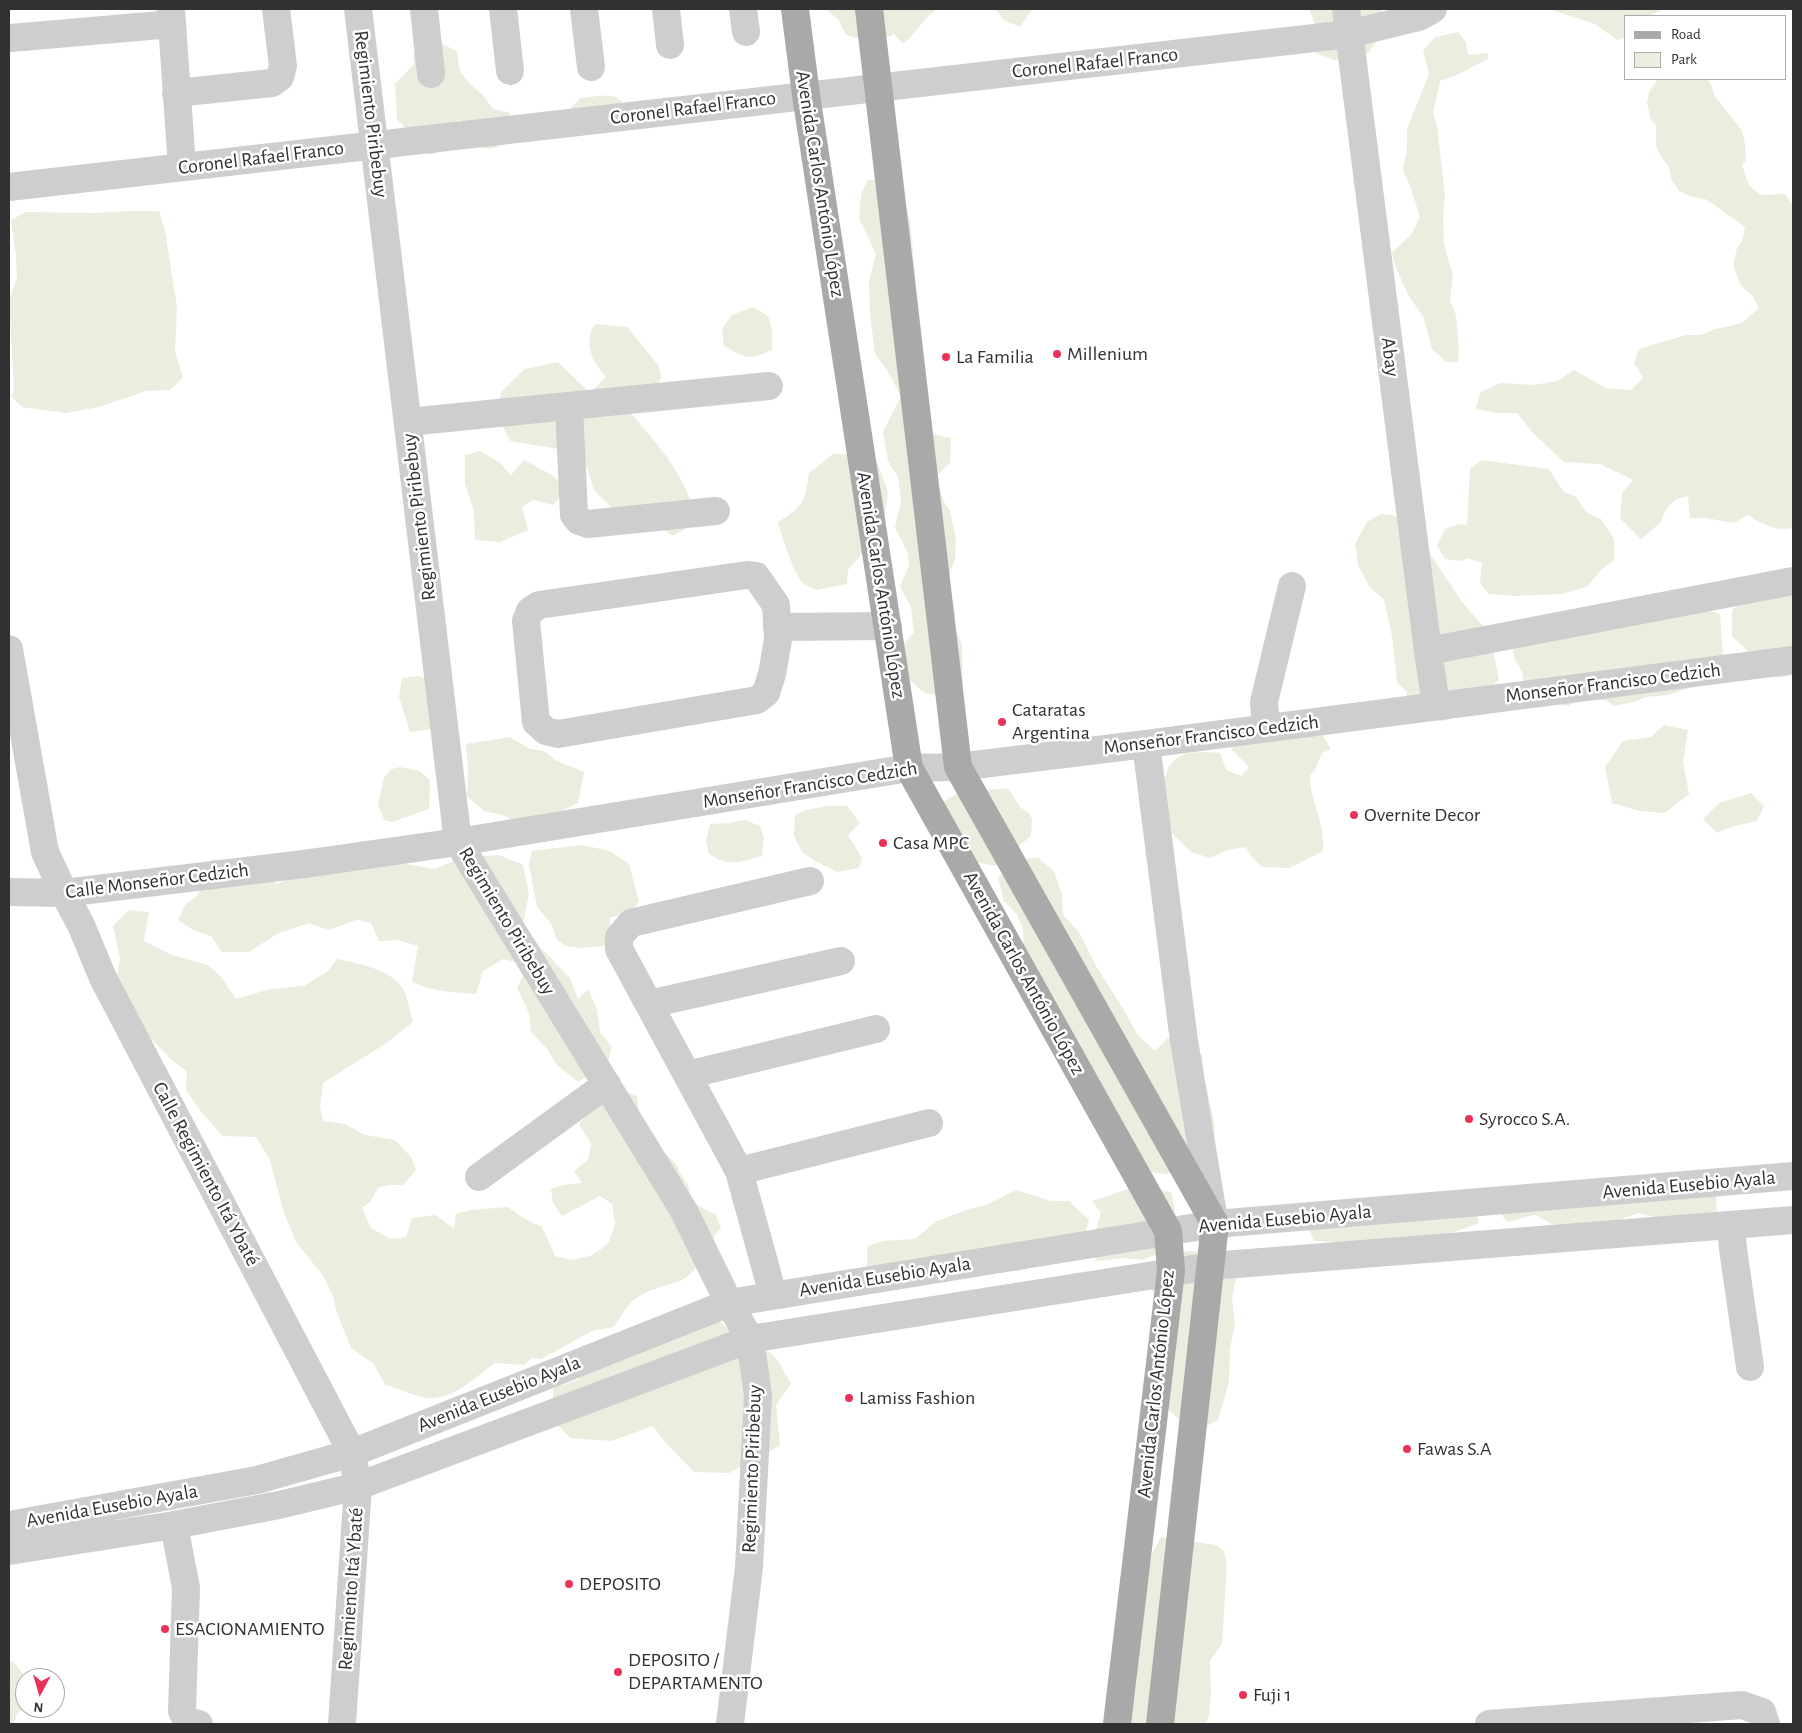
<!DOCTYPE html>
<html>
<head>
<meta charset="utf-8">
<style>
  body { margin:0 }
  #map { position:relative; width:1802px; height:1733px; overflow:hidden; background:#fff; font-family:"Alegreya Sans",sans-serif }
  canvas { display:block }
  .frame { position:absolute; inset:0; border:10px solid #313131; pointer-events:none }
  .legend { position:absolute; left:1624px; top:15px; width:162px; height:65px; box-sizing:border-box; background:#fff; border:1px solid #adadad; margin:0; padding:6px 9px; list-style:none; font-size:15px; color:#313131 }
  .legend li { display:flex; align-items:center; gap:10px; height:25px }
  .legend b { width:25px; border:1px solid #adadad }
  .north { position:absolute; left:15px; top:1668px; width:50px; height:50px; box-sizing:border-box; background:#fff; border:1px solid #adadad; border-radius:50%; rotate:186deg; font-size:14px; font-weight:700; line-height:20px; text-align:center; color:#313131 }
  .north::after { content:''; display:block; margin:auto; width:18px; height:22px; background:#ea3258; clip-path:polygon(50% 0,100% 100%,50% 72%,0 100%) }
</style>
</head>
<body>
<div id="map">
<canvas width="1802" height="1733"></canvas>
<div class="frame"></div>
<ul class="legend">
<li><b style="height:6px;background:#a9a9a9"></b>Road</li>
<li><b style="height:14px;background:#e9eedf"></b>Park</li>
</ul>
<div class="north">N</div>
</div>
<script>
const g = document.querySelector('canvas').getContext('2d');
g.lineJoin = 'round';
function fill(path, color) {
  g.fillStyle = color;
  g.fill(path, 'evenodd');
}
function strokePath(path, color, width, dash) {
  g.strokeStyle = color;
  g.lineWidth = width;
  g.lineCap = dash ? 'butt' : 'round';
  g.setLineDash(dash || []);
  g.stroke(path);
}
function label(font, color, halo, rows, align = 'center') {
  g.font = font + ' "Alegreya Sans",sans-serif';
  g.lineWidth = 5;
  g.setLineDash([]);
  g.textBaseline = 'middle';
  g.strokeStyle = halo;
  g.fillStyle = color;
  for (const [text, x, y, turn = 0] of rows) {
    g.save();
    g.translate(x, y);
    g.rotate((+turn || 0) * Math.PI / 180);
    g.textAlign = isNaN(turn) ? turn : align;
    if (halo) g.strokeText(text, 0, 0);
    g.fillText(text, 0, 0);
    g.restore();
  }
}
fill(new Path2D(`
  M825,9H937C923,18 916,34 903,44L893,33L891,36L857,38L846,35L838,19Z
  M995,9H1032L1020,27L1004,20Z
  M1309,9H1383L1377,18V41L1368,53L1334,60L1311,51L1315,24Z
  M1549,9H1664L1649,16H1626V37L1617,40L1595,24Z
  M1458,32L1466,43L1468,55L1488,53V59L1459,74L1440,81L1433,113L1437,126L1445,195L1443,217L1444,244L1453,276L1450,300L1456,315L1459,352L1458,362H1446L1432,349L1423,316L1410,298L1395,266L1392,252L1411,235L1420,217L1410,186L1403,169L1407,148V129L1429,74L1423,51L1435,37Z
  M422,44H442L457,51L460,72L471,85L483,95L493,109L508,112L512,118L508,142C493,150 486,152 472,141V126L459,120L445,130L443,151L430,155C416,146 409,131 397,119L395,84L414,64L413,54Z
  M1658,79H1707L1711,84L1714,95L1742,131L1745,144L1746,160L1742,165L1749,185L1760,195L1785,194L1793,206V528C1777,532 1760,524 1748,515L1734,523L1706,518H1690L1688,496L1675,500L1667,508L1660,523L1641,539L1620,518L1622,493L1633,480L1600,464L1564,462L1533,433L1517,413H1497L1476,409L1480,392L1500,383L1533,385L1557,381L1574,370L1606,388L1631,390L1643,378L1634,363L1639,349L1686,335H1701L1712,330L1742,323L1759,308L1752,295L1741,286L1733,265L1737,248L1742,241L1745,227L1713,204L1705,199L1692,197L1679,191L1671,179L1669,167L1662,158L1656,146V125L1651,120L1647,103L1649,92Z
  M598,96C616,95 619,97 630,111L577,131L571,107L581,98Z
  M868,180L897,181L910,220L920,328L923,378L929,403L932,434L951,438L950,463L936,476L944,502L950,510L956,540L955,560L950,572L949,588L955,612L954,624L962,645L963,695C927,695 925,699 901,669L903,645L914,632L911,607L900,587L909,565L908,553L895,527L901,502L898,477L888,461L883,432L901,396L887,370L875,354L870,314L869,281L876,254L859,218L861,194Z
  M127,211H159L165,230L177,307L175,351L183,378L170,390L146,391L99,407L66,413L22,407L12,397L14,387L9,301L17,277L16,256L11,220L26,212L96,213Z
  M753,307L768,316L772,329V350C748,361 746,358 724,346L722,329L732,315Z
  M595,324L627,327L659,366L661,379L651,395L630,412C647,433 711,500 686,528C683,531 676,533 672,536L653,520L630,516L611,507L594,490L587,468L578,452L510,441L498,417L501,392L525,369L558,362L590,393L606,377C593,361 582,344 595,324Z
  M480,451L500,463L511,475L524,460L552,475L565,488L554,505L533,500L522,507L528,530L500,542L475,540L474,511L465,484V455Z
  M833,454L865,455L878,464L888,492L884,518L874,539L848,570L847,584L816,590C812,588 805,586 802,582C794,573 781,535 778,522C804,506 804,503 809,473Z
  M1481,460L1549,469L1563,491L1576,497L1586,512L1601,519L1614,539V560L1600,571L1587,587L1561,594L1514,596L1489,594L1480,583L1482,563L1467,558L1461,561L1445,559L1437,545L1445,529L1458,524L1467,525L1470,469Z
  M1381,514L1392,515L1425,531L1428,551L1462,602L1487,631L1494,654L1499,680L1488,688L1473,713L1443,721L1421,719L1406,701L1407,692L1397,682L1392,636L1384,600L1369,586L1358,565L1355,544L1367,522Z
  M1760,593L1793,595V674C1784,680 1764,676 1753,675L1748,651L1732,636V610L1747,598Z
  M1702,609L1720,614L1723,656L1700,684L1668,695L1645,697L1638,701L1614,706L1606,700L1578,699L1569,706L1533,701L1523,679L1522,671L1515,660L1511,642Z
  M418,676L439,684L431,729L410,732L399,697L402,678Z
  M1238,720L1320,731L1331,749L1322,753L1315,770L1310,776C1310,802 1326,825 1323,851L1289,868L1262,867L1250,855L1246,847L1228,850L1210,858L1191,852L1169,830L1163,783L1169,766L1177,758L1187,753L1205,752L1220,753L1226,770L1241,776L1249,767L1232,750Z
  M1664,725L1688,730L1683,762L1689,794L1665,813L1640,811L1612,803L1605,767L1623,741L1651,737Z
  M510,737L530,749L544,751L557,761L584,772L578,803L557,813L516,822L503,815L484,811L467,796L468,769L466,744Z
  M400,767L419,771L430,780L429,809L392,822L384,820L378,805L384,777L392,769Z
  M1008,788L1020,807L1029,813L1032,819L1031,836L995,866L965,860L947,824L944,801L958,793Z
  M1751,793L1764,806L1757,821L1731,827L1717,833L1703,819L1719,803Z
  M827,806H847L860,823L848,835L862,858L859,868L837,872L815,861L802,852L794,836L795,815L806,810Z
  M745,820L760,826L764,838L762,856C741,862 729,867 709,854L706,841L710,824L728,823Z
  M582,845L610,851L629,864L639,901L630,914L610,917V945L582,948L566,946L557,940L551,923L537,907L529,865L532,851Z
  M499,855L523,865L529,894L523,923L540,947L570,978L578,999L588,989L597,1009L600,1032L612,1047L607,1065L578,1082L557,1065L547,1049L531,1032L529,1013L517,988L523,976L515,962L503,959L483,971L476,994C455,992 431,992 412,981L418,946L398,940L379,941L371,923L357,920L328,930L309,923L277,934L249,952H222L211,936L193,930L178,920L185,905L198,895L212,859L246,863L277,884L302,873L394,862L435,869L451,862L482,856Z
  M1038,858L1054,871L1062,895L1063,915L1079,932L1096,966L1122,1007L1138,1035L1155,1051L1168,1038L1184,1041L1202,1055L1205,1081L1215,1126L1213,1149L1188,1159L1167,1174L1138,1171L1023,966V930L1017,914L1004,901L998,878L1015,859Z
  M129,910L149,912L144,941L172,955L208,965L221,977L236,999L270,989L304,986L328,971L337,959C356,963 392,969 403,989C408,998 410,1012 413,1022L385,1044L323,1083L320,1107L323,1121L345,1124L365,1135L395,1140L411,1157L416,1170L403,1185H388L378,1188L370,1202L362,1208L371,1228L390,1239L406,1237L412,1218L436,1215L454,1229L456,1214L471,1210L508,1207L523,1218L542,1227L555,1256L572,1260L590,1256L600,1250L609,1242L615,1224L612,1204L600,1196L562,1216L553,1203L551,1189L563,1185L582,1183L574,1171L588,1160L591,1144L579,1124L599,1103L623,1091L637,1096L640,1120L654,1142L677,1165L679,1172L688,1184L691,1202L716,1215L721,1227C708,1243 701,1270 682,1280C676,1283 669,1284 663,1286C632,1297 631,1300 614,1327L592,1331L541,1359L532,1358L524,1365L495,1363C474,1378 451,1403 422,1397C410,1394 397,1388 385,1385L374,1364L351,1348L336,1311L333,1296L324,1277L296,1242L283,1210L270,1160L256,1137L223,1136L202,1113L186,1090L187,1072L171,1059L120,1008L117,977L120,959L113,926Z
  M1140,1185L1171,1192L1176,1216V1247L1142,1260L1123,1258L1097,1261L1089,1252L1101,1213L1092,1201Z
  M1016,1190L1051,1201H1069L1089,1220L1079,1254L1061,1256L1019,1271L996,1270L876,1283L867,1266V1246L883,1241L915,1239L937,1221L970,1209L987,1205Z
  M1716,1195L1717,1222L1694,1227L1638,1213L1602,1226L1569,1233L1535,1215L1507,1222L1497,1209Z
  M1472,1203L1479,1223L1451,1233L1380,1244L1314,1241L1301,1213Z
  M1189,1251L1203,1252L1225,1260L1236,1278L1232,1298L1235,1324L1230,1349L1229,1382L1218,1420L1201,1429L1184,1424L1169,1410L1163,1388L1164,1327L1151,1287L1175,1253Z
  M719,1321L744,1343L771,1353L778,1361L791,1384L776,1405L780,1446L729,1473L694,1472L665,1442L653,1426L611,1441L570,1438L553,1420V1388L577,1380L595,1367L615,1364L633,1352Z
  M1161,1537L1216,1545L1224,1551L1227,1565L1222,1644L1210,1661L1211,1694L1209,1717L1205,1724H1124L1133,1706L1137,1679L1130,1649L1145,1592L1152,1554Z
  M9,1660C28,1670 25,1687 25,1706L17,1714L14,1724H9Z`), '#e9eedf');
strokePath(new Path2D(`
  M171,9L182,167
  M358,9L458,842L684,1211L729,1303L750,1339L758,1396L749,1567L730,1724
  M424,9L431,74
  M503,9L510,71
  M584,9L591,67
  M666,9L670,45
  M743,9L746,32
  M1346,9L1428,651L1436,705
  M11,38L172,24
  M176,93L272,83L280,77L283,66L276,9
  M9,187L1349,34L1419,17L1433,9
  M569,406L574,515L579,521L588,524L716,511
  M408,422L769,386
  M747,575L756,576L776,605L778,640L772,674L766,693L757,700L558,734L546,731L536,722L526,621L530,611L539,605Z
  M777,627L888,626
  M9,649L45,852L64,893L81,925L103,978L352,1453L358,1486L342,1724
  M1428,651L1793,581
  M1266,728L1264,702L1292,586
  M1146,744L1184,1041L1214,1220
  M9,892L64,893L304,864L458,842L909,768L958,767L1146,744L1793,660
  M649,1004L841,961
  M687,1075L876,1029
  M739,1171L929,1123
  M479,1177L607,1084
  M1731,1225L1733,1249L1750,1367
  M773,1295L739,1171L619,949V937L631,923L810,881
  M9,1525L257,1480L352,1453L729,1303L1215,1224L1793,1176
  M174,1525L186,1588L182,1711L187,1721L199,1724
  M9,1551L174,1525L279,1505L358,1486L750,1339L1211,1266L1793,1220
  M1489,1724L1742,1705L1762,1712L1766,1724`), '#cecece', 28);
strokePath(new Path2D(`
  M795,9L806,95L909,768L1168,1231L1171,1271L1117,1724
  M869,9L958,767L1215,1224L1160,1724`), '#a9a9a9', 28);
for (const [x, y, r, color] of [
  [1057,354,5,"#ea3258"],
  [946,357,5,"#ea3258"],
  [1002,722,5,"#ea3258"],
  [1354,815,5,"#ea3258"],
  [883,843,5,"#ea3258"],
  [1469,1119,5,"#ea3258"],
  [849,1398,5,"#ea3258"],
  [1407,1449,5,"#ea3258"],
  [569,1584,5,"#ea3258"],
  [165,1629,5,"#ea3258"],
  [618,1672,5,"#ea3258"],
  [1243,1695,5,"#ea3258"]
]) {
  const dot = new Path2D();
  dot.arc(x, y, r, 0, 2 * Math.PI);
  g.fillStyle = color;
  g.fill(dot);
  strokePath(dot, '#fff', 2);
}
label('20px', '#313131', '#fff', [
  ["Coronel Rafael Franco",1095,63,-6],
  ["Coronel Rafael Franco",693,108,-7],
  ["Regimiento Piribebuy",371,114,83],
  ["Coronel Rafael Franco",261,158,-7],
  ["Avenida Carlos António López",820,184,81],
  ["Abay",1390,357,83],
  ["Regimiento Piribebuy",419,517,-97],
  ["Avenida Carlos António López",881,585,81],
  ["Monseñor Francisco Cedzich",1613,683,-7],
  ["Monseñor Francisco Cedzich",1211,735,-7],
  ["Monseñor Francisco Cedzich",810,785,-9],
  ["Calle Monseñor Cedzich",157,881,-7],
  ["Regimiento Piribebuy",507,921,59],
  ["Avenida Carlos António López",1024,973,61],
  ["Calle Regimiento Itá Ybaté",206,1174,62],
  ["Avenida Eusebio Ayala",1689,1185,-5],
  ["Avenida Eusebio Ayala",1285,1219,-5],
  ["Avenida Eusebio Ayala",885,1277,-9],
  ["Avenida Carlos António López",1156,1384,-84],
  ["Avenida Eusebio Ayala",499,1394,-22],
  ["Regimiento Piribebuy",752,1469,-88],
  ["Avenida Eusebio Ayala",112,1506,-10],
  ["Regimiento Itá Ybaté",351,1589,-86]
]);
label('20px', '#313131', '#fff', [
  ["Millenium",1067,354],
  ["La Familia",956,357],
  ["Cataratas",1012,710],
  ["Argentina",1012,733],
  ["Overnite Decor",1364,815],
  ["Casa MPC",893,843],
  ["Syrocco S.A.",1479,1119],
  ["Lamiss Fashion",859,1398],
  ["Fawas S.A",1417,1449],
  ["DEPOSITO",579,1584],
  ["ESACIONAMIENTO",175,1629],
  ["DEPOSITO /",628,1660],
  ["DEPARTAMENTO",628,1683],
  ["Fuji 1",1253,1695]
], 'left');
</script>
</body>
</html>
